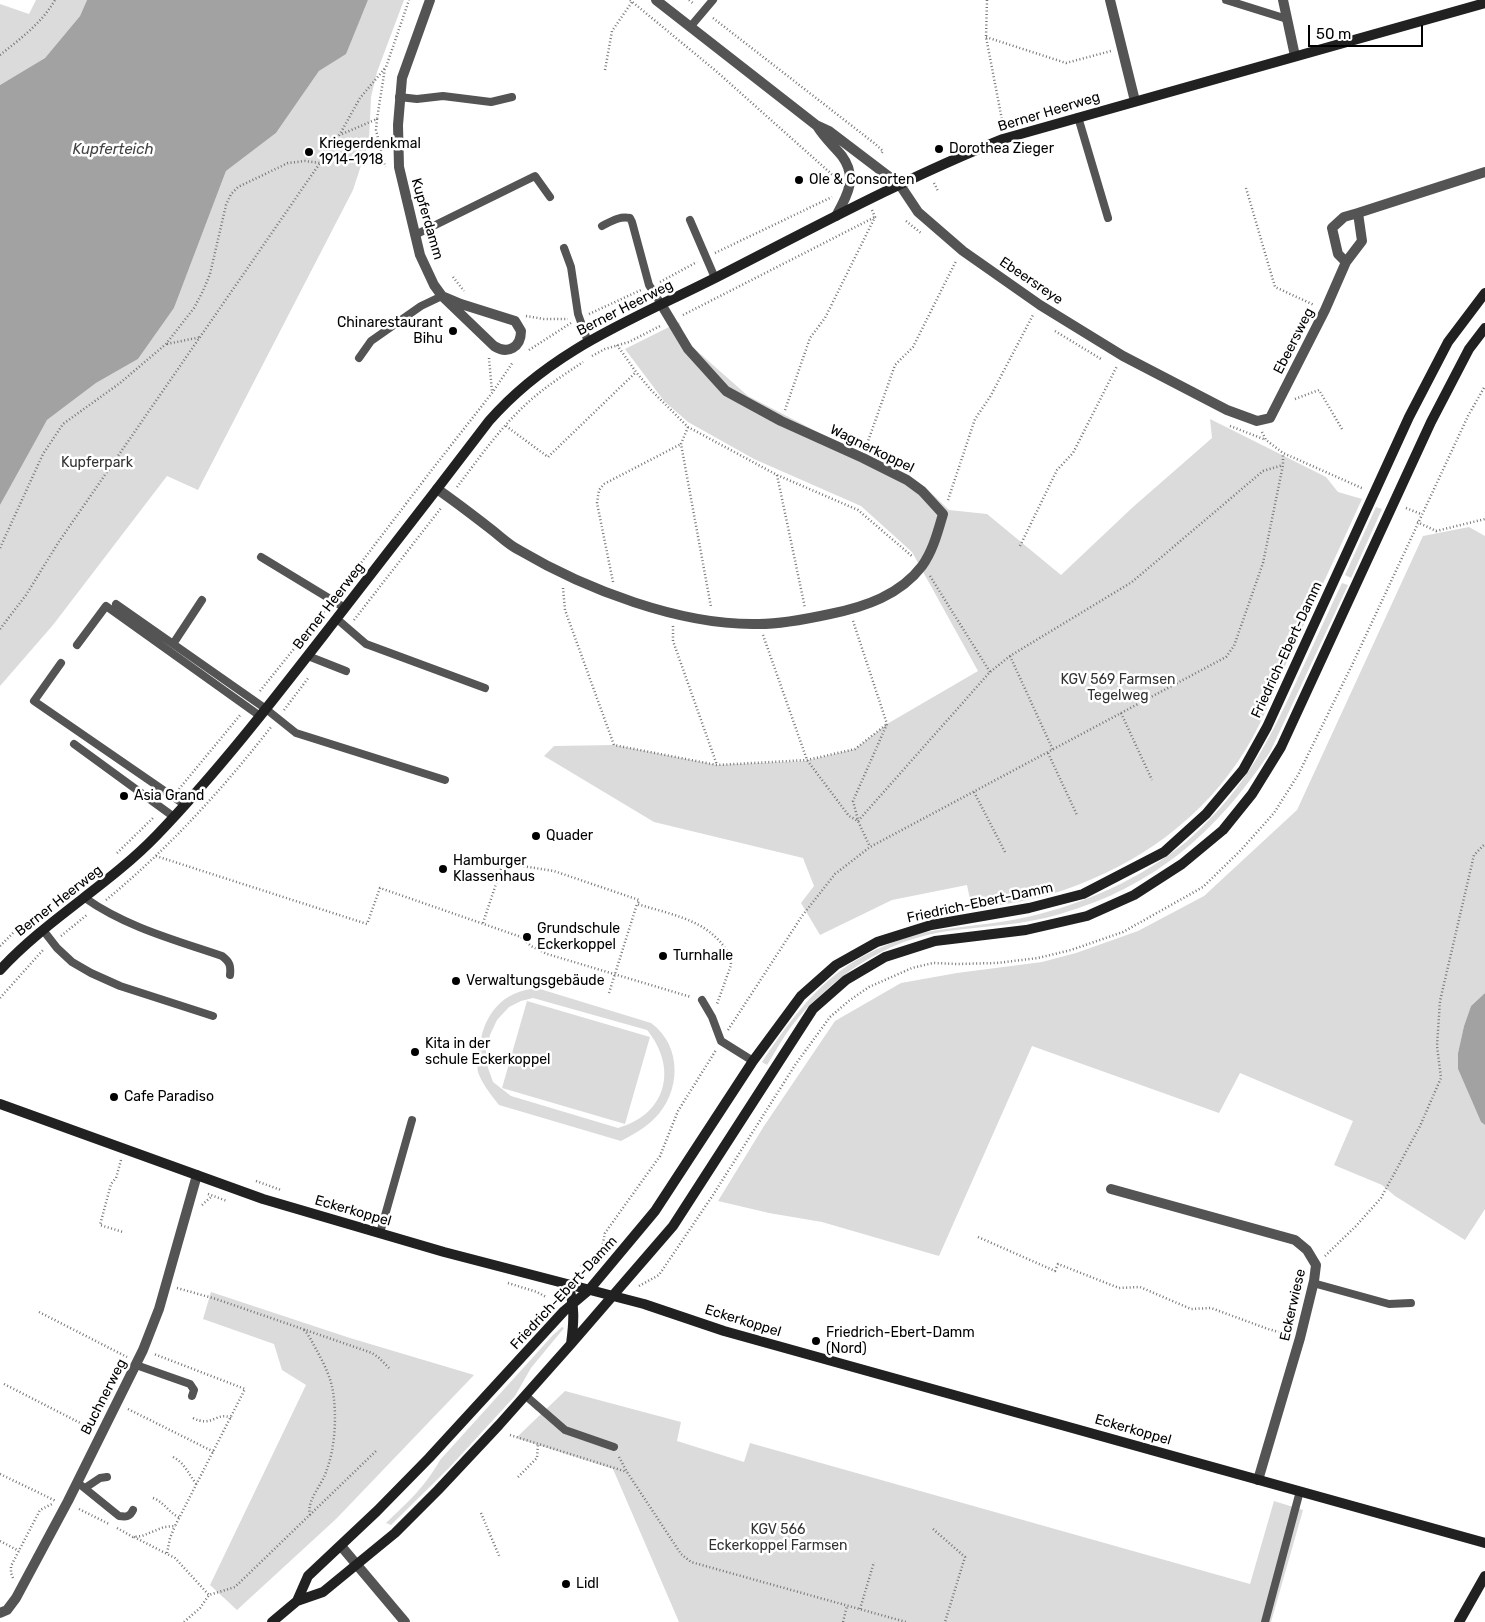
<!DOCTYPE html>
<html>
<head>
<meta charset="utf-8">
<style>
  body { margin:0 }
  #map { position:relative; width:1485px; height:1622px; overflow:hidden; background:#fff; font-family:Rubik,sans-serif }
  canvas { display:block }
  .scale { position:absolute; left:1308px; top:25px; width:115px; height:22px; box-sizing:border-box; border:2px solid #000; border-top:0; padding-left:6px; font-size:15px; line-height:18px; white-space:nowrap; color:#000; -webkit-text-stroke:4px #fff; paint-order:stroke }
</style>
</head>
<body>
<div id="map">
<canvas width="1485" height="1622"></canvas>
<div class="scale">50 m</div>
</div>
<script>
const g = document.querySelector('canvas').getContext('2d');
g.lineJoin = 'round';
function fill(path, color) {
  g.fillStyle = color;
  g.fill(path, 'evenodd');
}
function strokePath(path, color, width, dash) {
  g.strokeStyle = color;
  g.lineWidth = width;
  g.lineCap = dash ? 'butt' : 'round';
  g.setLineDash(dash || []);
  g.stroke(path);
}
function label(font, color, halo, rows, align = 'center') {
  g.font = font + ' Rubik,sans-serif';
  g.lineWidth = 5;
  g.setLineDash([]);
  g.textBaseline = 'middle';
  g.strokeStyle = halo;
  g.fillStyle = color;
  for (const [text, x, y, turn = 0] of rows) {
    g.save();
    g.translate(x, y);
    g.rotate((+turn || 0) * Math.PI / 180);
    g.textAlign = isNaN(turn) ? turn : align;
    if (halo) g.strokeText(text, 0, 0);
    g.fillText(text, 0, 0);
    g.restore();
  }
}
fill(new Path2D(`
  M36,0H87L80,16L45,58L0,85V4L29,14Z
  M368,0H404L377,72L371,97L369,141L353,190L198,490L167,476L53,625L0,686V505L16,474L47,420L96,383L138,359L174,308L226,171L276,133L319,71L345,54Z
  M679,322L687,342L748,396L926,488L949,510L987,514L1061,575L1133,507L1212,438L1210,419L1326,477L1338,492L1362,499C1339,550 1315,600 1292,650C1277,683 1265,718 1246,749C1204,818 1139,864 1064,890C1035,900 1003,905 972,909L967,885L892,900L820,935L801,903L814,886L803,858L654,822L544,756L554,746L614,745L717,765L806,761L855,749L887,724L978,671L912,552L861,506L754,459L688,422L664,401L625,349Z
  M1376,507L1382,509L1351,578L1345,575Z
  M1469,527L1485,536V993L1471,1006L1464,1026L1458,1053V1069L1481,1122L1485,1125V1209L1465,1240L1395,1196L1382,1185L1334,1165L1353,1121L1240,1073L1219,1113L1032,1046L939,1256L822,1222L769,1213L718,1201L764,1126L835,1021L901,983L957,973L1042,962L1076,953L1138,931L1204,896L1297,810L1423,536Z
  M1342,583L1348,585L1270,752C1217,832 1154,887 1060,914C1024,925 986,926 948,931C900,938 858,960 822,994C814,1001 805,1009 798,1018C786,1032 777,1049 767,1065L762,1062C786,1026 811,991 847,966C871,950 903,936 932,931C963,926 996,924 1027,917C1085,904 1140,879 1186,842C1193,836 1200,829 1206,823C1251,778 1272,734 1298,678C1313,646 1327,614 1342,583Z
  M531,989H540L651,1023C683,1046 681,1093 654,1119C644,1129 632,1135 621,1141L499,1105C492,1096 482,1084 478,1072C477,1068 478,1061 479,1056C480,1023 496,994 531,989ZM533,998L647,1030C678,1068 667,1114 618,1128L511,1096L493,1082L487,1065L486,1050L490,1035L497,1020L509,1007L521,1001Z
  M527,1001L650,1037L625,1124L502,1088Z
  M211,1292L350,1338L474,1375L336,1519L237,1610L210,1585L306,1385L282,1370L274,1344L203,1319Z
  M562,1327L564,1328L531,1368L515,1396L449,1468L391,1525L386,1523C408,1502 425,1487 440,1460L553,1335Z
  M565,1391L681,1422L677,1441L744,1462L750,1443L1250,1584L1274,1501L1303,1510L1271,1622H679L613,1469L516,1438Z`), '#dbdbdb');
fill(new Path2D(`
  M87,0H368L346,54L319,71L276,133L226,171L174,308L138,359L96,383L47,420L0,505V85L45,58L80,16Z
  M1485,993V1125L1481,1122L1458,1069V1053L1464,1026L1471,1006Z`), '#a2a2a2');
strokePath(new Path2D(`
  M630,0L716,71L836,178L837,181
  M689,0L694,4
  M987,0L986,37L1003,125
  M713,18L874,143L883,151L881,154
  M986,37L1066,63L1111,51
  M0,55C20,39 42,23 55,0
  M605,70L612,31L632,2
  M377,119L376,130L385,167
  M342,134L377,119L385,68
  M934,183L938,191
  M1246,188L1275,287L1314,305
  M906,221L921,233
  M715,253L832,197
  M453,277L464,291
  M660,282L697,262
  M589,314L641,290
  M683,315L875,217
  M526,316L544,319H568
  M1055,331L1101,359
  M167,344L201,337
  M617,345L636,372L651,390L688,427L777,475L858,510L913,557
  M529,350L571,323
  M592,356L605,349L629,342L660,326
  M489,358L492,392
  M1295,399L1319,390L1342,429
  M785,410L810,338L825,318L875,217L872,210
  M506,426L548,457L636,372
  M1230,426L1266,440
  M688,427L681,444L711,607
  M1262,432L1266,440L1283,453L1364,489
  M866,447L895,365L913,347L956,261
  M777,475L805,608
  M457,487C477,461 497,432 521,409C539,391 562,376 583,362
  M948,500L975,419L990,397L1033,315
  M1406,508L1421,514
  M1417,522L1436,531L1485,519
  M1020,546L1057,470L1073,453L1117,366
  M0,548L43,454L63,424L120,383L166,344L194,308L203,291L210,274L226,205L231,194L238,187L288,163L305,161L320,163L340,134L360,98L386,67L409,0
  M930,576L990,672
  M613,582L597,503L599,490L604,484L681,444
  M563,588L565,610L614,745L717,765L807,760L855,749L887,724
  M338,593L434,467L492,393L513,362
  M354,620L441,508
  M853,621L887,724L853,801L858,820
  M673,626V641L717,765
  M0,629L26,595L58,543L320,163
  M763,635L807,760L849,816L858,821L870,847
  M1010,656L1053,750
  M260,691L326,609
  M284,710L309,677
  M1121,713L1152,780
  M1048,753L1077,815
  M179,789L241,714
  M974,792L1006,854
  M858,821L990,672L1010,656L1132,582L1263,471L1283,465
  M117,853L154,817
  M156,856L367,924L380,888L521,937L531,946L547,954L691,997
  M106,900C168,849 222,790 271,727
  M483,923L503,863L554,871L639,900L638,903
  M61,936L88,914
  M0,946L14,932L95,871
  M609,993L637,904C657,910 679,915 697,924C711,931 731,948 731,965L717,1004
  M0,998L43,950
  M728,1030L802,916L835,874L870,847L1226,657L1234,646L1263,563L1283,465V453
  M121,1160L116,1178L111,1184L100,1225L123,1232
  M256,1181L281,1190
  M208,1194L227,1201
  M202,1205L212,1196
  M978,1237L1055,1271L1058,1264L1119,1288L1140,1287L1191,1309L1211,1308L1268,1329L1289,1335
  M1325,1256L1356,1226L1381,1198L1420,1126L1441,1078L1437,1046L1440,1001L1474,855L1485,844
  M595,1263L596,1257L602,1248L605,1233L660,1156L678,1111L716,1050
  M580,1265L593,1267
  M508,1283L537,1292L546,1297
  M639,1286L659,1275L713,1195L795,1065L830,1017L850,1000L869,987L912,968L933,963L958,964L997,963L1038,958L1071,950L1123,932L1203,887L1241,850L1274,813L1298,775L1353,663L1468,416L1485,386
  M177,1288L216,1299L372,1353L378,1357L389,1368
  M39,1312L127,1357
  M304,1330C309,1335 312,1342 316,1349C323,1362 331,1377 333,1392C337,1417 335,1449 326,1472C322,1485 306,1501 310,1515
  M4,1384L92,1429
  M128,1409L214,1452
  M193,1418C212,1428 217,1411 231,1418
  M510,1435L627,1472
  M173,1457C185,1463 189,1475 197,1485
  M619,1457L627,1472L681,1554L691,1562L906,1622
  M0,1474L56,1501
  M518,1477L537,1458L538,1444
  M153,1498C164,1502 169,1513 180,1518
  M79,1509L109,1524
  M481,1513L500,1558
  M117,1528L133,1537L142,1536L164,1527L175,1526L245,1389L154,1354
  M933,1529L965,1557L945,1622
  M134,1537L175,1558L209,1595
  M0,1541L19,1551
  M167,1553L170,1538L175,1526
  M13,1578L11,1573V1566L40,1510L52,1504
  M860,1609L874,1562
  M184,1622L200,1608L209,1595L235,1587L376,1451
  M843,1622L847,1606`), '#767676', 2.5, [1, 2.5]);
strokePath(new Path2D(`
  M1226,0L1287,19
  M691,26L713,0
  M399,97L417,99L443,96L491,102L512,97
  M1078,117L1108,218
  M690,220L715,278
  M602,226C612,221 619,216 630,218L632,222L649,285L661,304
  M415,235L535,176L550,197
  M564,248L571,267L578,314L588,342
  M359,358L371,341L421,306L442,296
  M261,557L345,608
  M116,604L266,709L296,733L445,780
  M337,619L366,644L485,688
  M173,644L202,600
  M77,645L106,606L260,716
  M308,656L346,671
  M61,663L34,701L185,805
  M74,744L174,817
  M85,898C126,927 175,940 222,956C230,962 231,966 230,975
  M43,930L57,948L72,962L91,973L120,986L213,1016
  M702,1000L712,1017L721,1041L753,1061
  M380,1233L412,1120
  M1313,1283L1389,1304L1411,1303
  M136,1365L190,1384L194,1390L192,1396
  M526,1396L565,1430L614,1447
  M77,1482L119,1516C126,1517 130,1517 133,1510
  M85,1488L100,1478L107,1477
  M1265,1622L1300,1491`), '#545454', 8);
strokePath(new Path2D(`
  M430,0L402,78L398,125L399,167L420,255L434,285L442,296L494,346C508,355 521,347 521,331L515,321L461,304L442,296
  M656,0L816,125L829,131L900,185L918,212L963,251L1040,305L1123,356L1227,410L1257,421L1270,418L1325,310L1346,262L1362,241L1358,213L1344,217L1332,228L1338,254L1346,262
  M1110,0L1135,101
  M1283,0L1295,56
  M817,126C825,139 833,145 842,156C858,178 847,196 836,216
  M1358,213L1485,172
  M437,489C456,502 474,516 492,530C501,537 509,545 519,550C585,589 681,626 759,624C783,624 807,619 830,614C865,607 900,595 922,566C933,551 938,531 943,514L922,491L907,480L863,458L781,421L726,391L688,349L661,304
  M1111,1189L1295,1240L1307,1250L1316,1265L1314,1281L1300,1338L1258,1480
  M341,1546L405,1622
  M0,1613L7,1610L16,1598L68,1501L143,1350L159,1309L197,1175`), '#545454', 10);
strokePath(new Path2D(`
  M0,970C47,919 109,885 157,835C225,764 284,686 344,609C393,546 441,484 489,421C552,349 634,319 717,277C811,229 905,178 1003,139L1485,3
  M0,1104L263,1199L444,1252L644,1304L724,1331L1485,1543
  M568,1285C575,1305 574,1322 571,1344
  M297,1601L308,1576L377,1511L429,1458L564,1311L589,1290L655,1211L753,1061L801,996L836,965L877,942L931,925L1029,908L1083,894L1164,852L1206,814L1243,770L1267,727L1409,417L1448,342L1485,293
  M272,1622L297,1601L323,1592L395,1533L438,1490L499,1425L571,1344L673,1226L813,1009L846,980L885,957L935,941L1026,930L1087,916L1134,895L1182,864L1223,830L1252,794L1281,747L1431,422L1469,349L1485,328
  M1459,1622L1485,1576`), '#212121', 10);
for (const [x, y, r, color] of [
  [939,149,5,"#000"],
  [309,152,5,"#000"],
  [799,180,5,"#000"],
  [453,331,5,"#000"],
  [124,796,5,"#000"],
  [536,836,5,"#000"],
  [443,869,5,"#000"],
  [527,937,5,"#000"],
  [663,956,5,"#000"],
  [456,981,5,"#000"],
  [415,1052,5,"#000"],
  [114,1097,5,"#000"],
  [816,1341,5,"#000"],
  [566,1584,5,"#000"]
]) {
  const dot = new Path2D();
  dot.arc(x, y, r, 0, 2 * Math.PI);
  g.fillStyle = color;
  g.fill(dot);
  strokePath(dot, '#fff', 2);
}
label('14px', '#000', '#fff', [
  ["Berner Heerweg",1049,112,-17],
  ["Kupferdamm",427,219,74],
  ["Ebeersreye",1031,281,34],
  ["Berner Heerweg",625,308,-27],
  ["Ebeersweg",1294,341,-63],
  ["Wagnerkoppel",872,449,26],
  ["Berner Heerweg",329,606,-52],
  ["Friedrich-Ebert-Damm",1287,650,-65],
  ["Berner Heerweg",59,901,-38],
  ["Friedrich-Ebert-Damm",980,903,-12],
  ["Eckerkoppel",353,1211,16],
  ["Friedrich-Ebert-Damm",564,1293,-47],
  ["Eckerwiese",1293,1305,-77],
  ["Eckerkoppel",743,1321,17],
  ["Buchnerweg",104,1397,-63],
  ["Eckerkoppel",1133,1430,16]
]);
label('14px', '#000', '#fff', [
  ["Kriegerdenkmal",319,144],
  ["1914-1918",319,160],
  ["Dorothea Zieger",949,149],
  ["Ole & Consorten",809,180],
  ["Chinarestaurant",443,323,"right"],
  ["Bihu",443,339,"right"],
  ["Asia Grand",134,796],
  ["Quader",546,836],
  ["Hamburger",453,861],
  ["Klassenhaus",453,877],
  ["Grundschule",537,929],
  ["Eckerkoppel",537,945],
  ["Turnhalle",673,956],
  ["Verwaltungsgebäude",466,981],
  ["Kita in der",425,1044],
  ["schule Eckerkoppel",425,1060],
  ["Cafe Paradiso",124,1097],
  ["Friedrich-Ebert-Damm",826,1333],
  ["(Nord)",826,1349],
  ["Lidl",576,1584]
], 'left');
label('14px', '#323232', '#fff', [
  ["Kupferpark",97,463],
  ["KGV 569 Farmsen",1118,680],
  ["Tegelweg",1118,696],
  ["KGV 566",778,1530],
  ["Eckerkoppel Farmsen",778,1546]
]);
label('italic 15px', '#434343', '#fff', [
  ["Kupferteich",113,150]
]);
</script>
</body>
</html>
